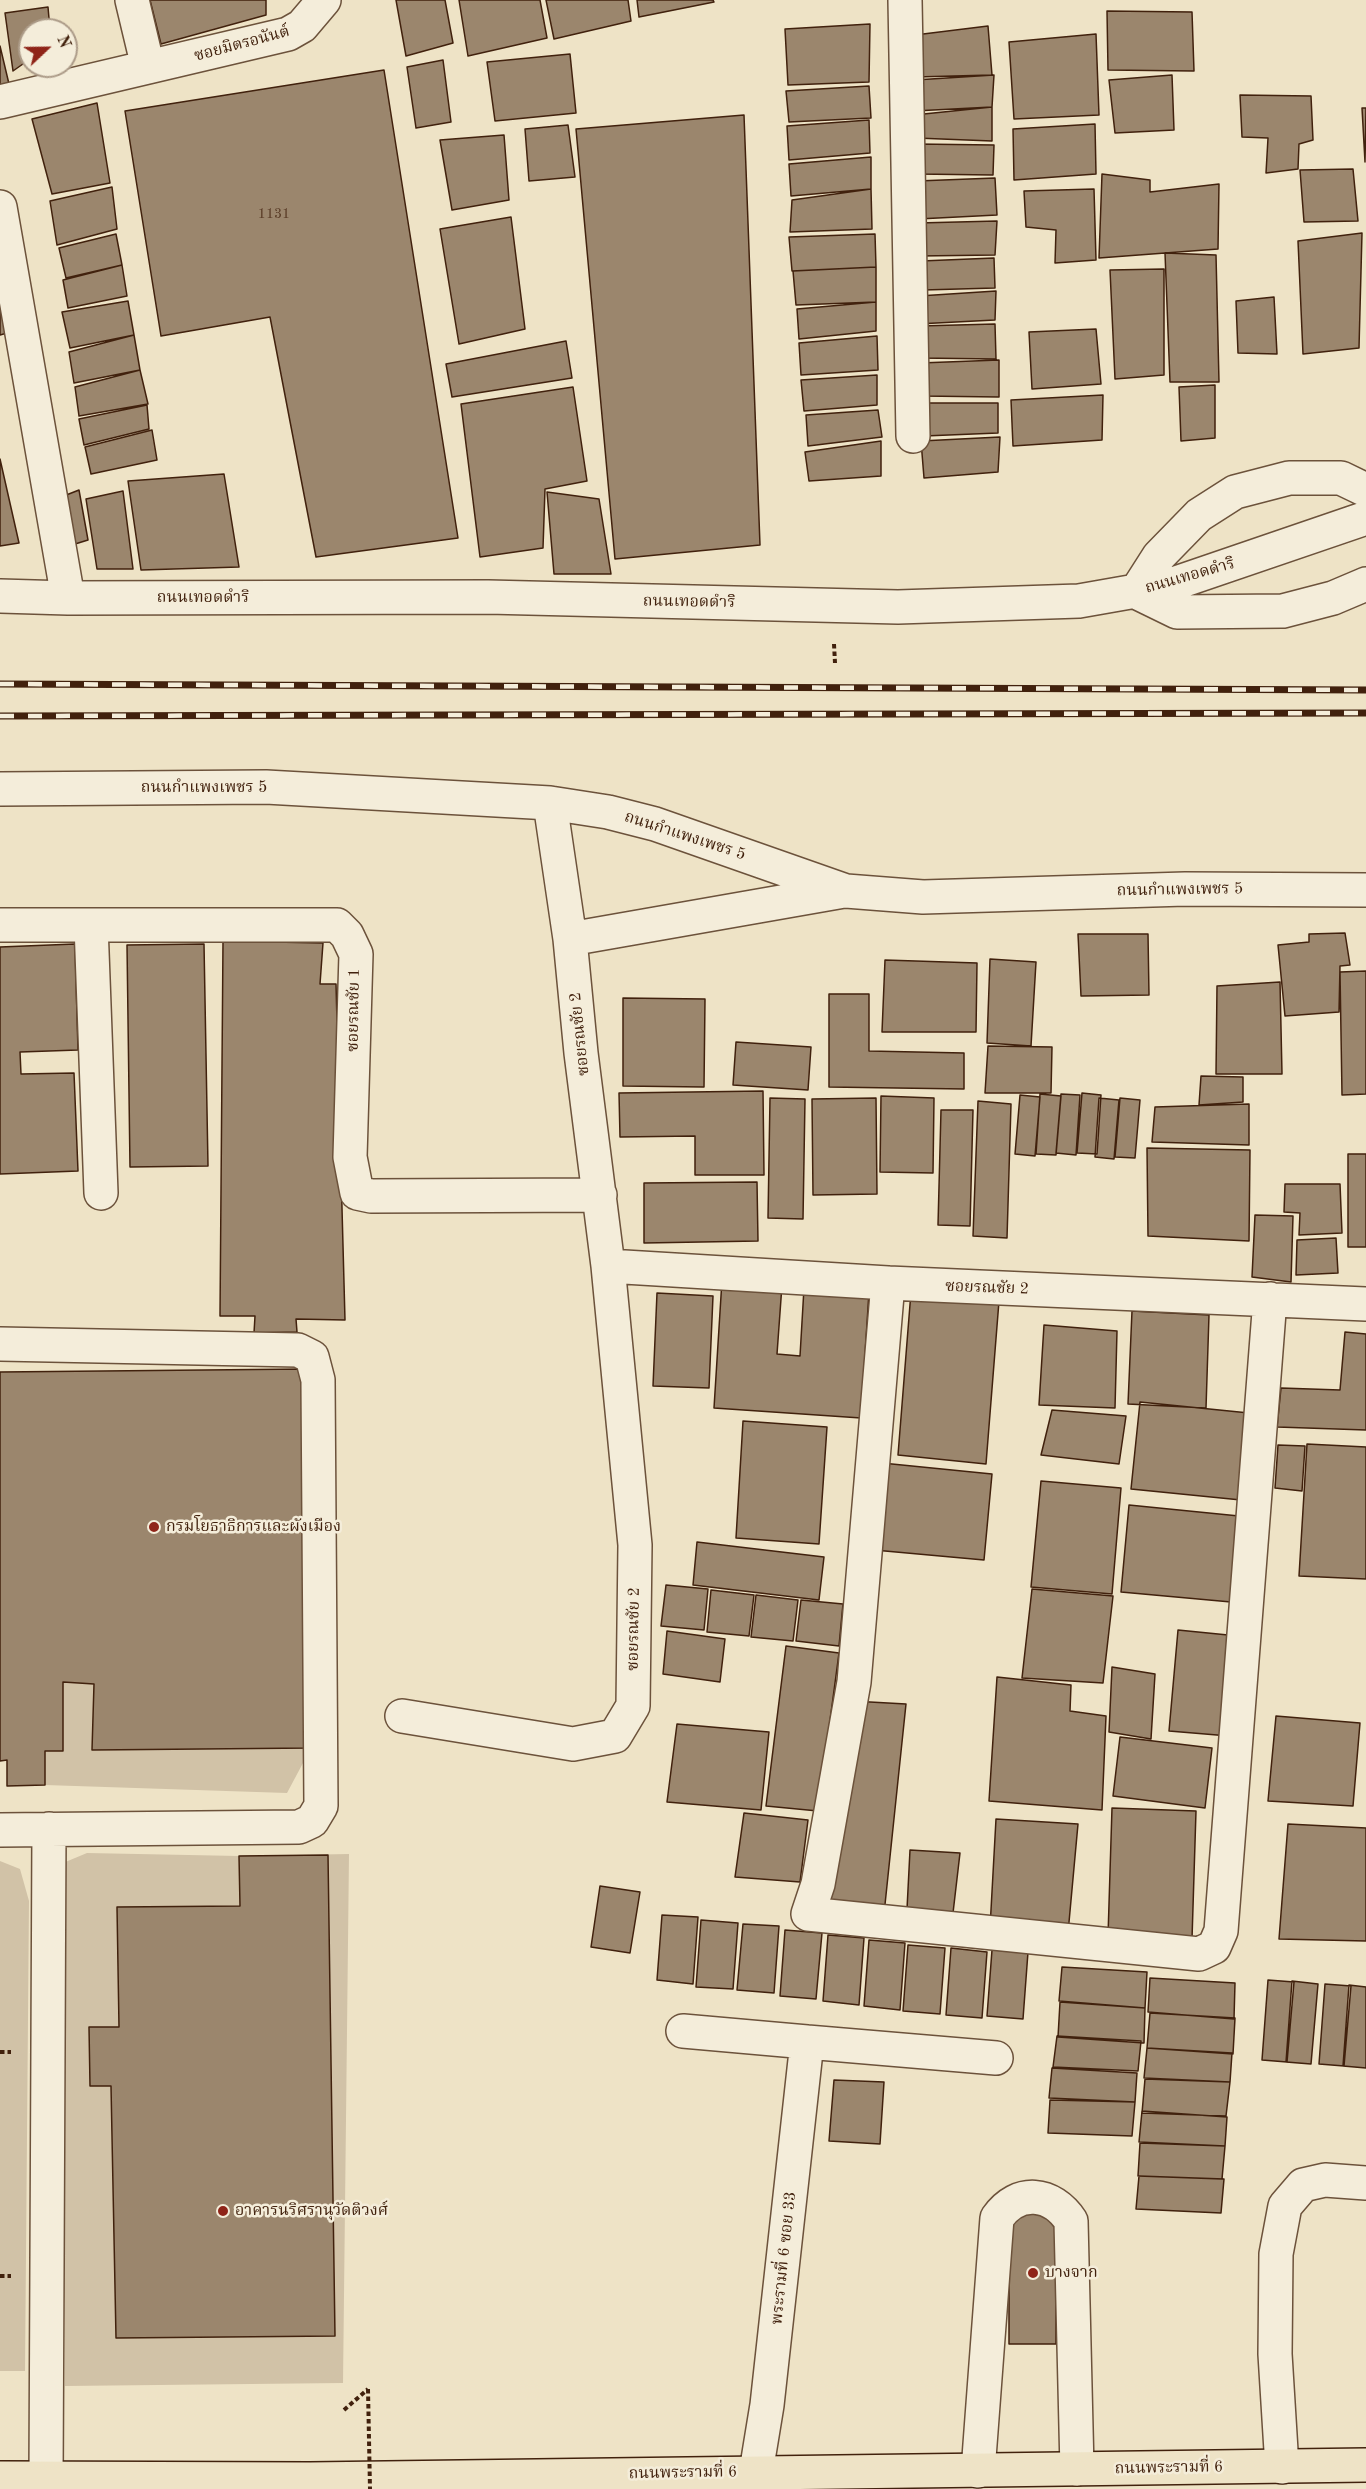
<!DOCTYPE html>
<html>
<head>
<meta charset="utf-8">
<style>
  body { margin:0 }
  #map { position:relative; width:1366px; height:2489px; overflow:hidden; background:#eee3c6; font-family:"Old Standard TT",serif }
  canvas { display:block }
  .north { position:absolute; left:18px; top:18px; width:60px; height:60px; box-sizing:border-box; background:#f4edda; border:2px solid #ac9b88; border-radius:50%; rotate:68deg; font-size:16px; font-weight:700; line-height:24px; text-align:center; color:#41210d }
  .north::after { content:''; display:block; margin:auto; width:21px; height:27px; background:#8f2418; clip-path:polygon(50% 0,100% 100%,50% 72%,0 100%) }
</style>
</head>
<body>
<div id="map">
<canvas width="1366" height="2489"></canvas>
<div class="north">N</div>
</div>
<script>
const g = document.querySelector('canvas').getContext('2d');
g.lineJoin = 'round';
function fill(path, color) {
  g.fillStyle = color;
  g.fill(path, 'evenodd');
}
function strokePath(path, color, width, dash) {
  g.strokeStyle = color;
  g.lineWidth = width;
  g.lineCap = dash ? 'butt' : 'round';
  g.setLineDash(dash || []);
  g.stroke(path);
}
function label(font, color, halo, rows, align = 'center') {
  g.font = font + ' "Old Standard TT","Noto Serif Thai",serif';
  g.lineWidth = 5;
  g.setLineDash([]);
  g.textBaseline = 'middle';
  g.strokeStyle = halo;
  g.fillStyle = color;
  for (const [text, x, y, turn = 0] of rows) {
    g.save();
    g.translate(x, y);
    g.rotate((+turn || 0) * Math.PI / 180);
    g.textAlign = isNaN(turn) ? turn : align;
    if (halo) g.strokeText(text, 0, 0);
    g.fillText(text, 0, 0);
    g.restore();
  }
}
fill(new Path2D(`
  M63,1682L94,1684L92,1750L311,1748L287,1793L45,1785V1751L63,1750Z
  M87,1853L239,1856L349,1854L343,2383L65,2386L63,1863Z
  M0,1861L20,1869L29,1901L25,2371H0Z`), '#d1c2a7');
const building = new Path2D(`
  M150,0H266V15L161,44Z
  M396,0H445L453,43L406,56Z
  M459,0H540L547,38L468,56Z
  M546,0H628L631,21L554,39Z
  M637,0H713L714,2L639,17Z
  M48,7L50,30H30V59L13,71L5,13Z
  M1107,11L1192,12L1194,71L1108,70Z
  M870,24L869,82L788,85L785,29Z
  M988,26L992,75L915,77V35Z
  M1096,34L1099,115L1014,119L1009,42Z
  M0,46L9,84L0,86Z
  M570,54L576,113L495,121L487,62Z
  M443,60L451,122L416,128L407,67Z
  M384,70L458,538L316,557L270,317L161,336L125,111Z
  M994,75L992,107L914,111L915,80Z
  M1172,75L1174,130L1115,133L1109,80Z
  M869,86L871,118L789,122L786,91Z
  M1240,95L1311,96L1313,140L1299,144L1298,169L1266,173L1268,138L1242,137Z
  M97,103L110,183L52,194L32,119Z
  M992,107V141L916,138L914,115Z
  M1362,108H1366L1365,162Z
  M744,115L760,545L615,559L576,129Z
  M869,120L870,153L789,160L787,126Z
  M1095,124L1096,174L1014,180L1013,129Z
  M568,125L575,177L529,181L525,129Z
  M504,135L509,200L452,210L440,140Z
  M916,144L994,145L993,175L917,174Z
  M871,157V189L791,196L789,164Z
  M1353,169L1358,221L1304,222L1300,170Z
  M1102,174L1150,180V192L1219,184L1218,249L1099,258Z
  M995,178L997,215L918,219L917,181Z
  M112,187L117,229L57,245L50,201Z
  M871,189L872,229L790,232L792,200Z
  M1094,189L1096,260L1055,263L1056,230L1026,227L1024,191Z
  M511,217L525,329L459,344L440,229Z
  M997,221L995,255L918,256V223Z
  M1362,233L1359,348L1303,354L1298,241Z
  M116,234L122,265L66,278L59,248Z
  M875,234L876,267L792,271L789,237Z
  M1165,253L1216,255L1219,382H1170Z
  M994,258L995,288L923,290L921,261Z
  M122,265L127,296L68,308L63,280Z
  M876,267V302L796,305L793,271Z
  M1164,269V375L1115,379L1110,270Z
  M0,291L7,333L0,335Z
  M996,291L995,320L917,324L919,296Z
  M1274,297L1277,354L1238,353L1236,301Z
  M128,301L134,335L70,348L62,312Z
  M876,302V331L799,339L797,309Z
  M995,324L996,359L919,358V326Z
  M1096,329L1101,384L1032,389L1029,332Z
  M134,335L140,370L74,383L69,352Z
  M877,336L878,370L801,375L799,343Z
  M566,341L572,378L452,397L446,364Z
  M999,360V397L922,396L920,363Z
  M140,370L148,404L79,416L75,387Z
  M877,375V405L804,411L801,380Z
  M1215,385V438L1181,441L1179,387Z
  M573,387L587,481L545,489L543,548L480,557L461,404Z
  M1103,395L1102,440L1013,446L1011,400Z
  M922,403H998V433L924,436Z
  M147,405L149,429L84,445L79,419Z
  M878,410L882,437L808,446L806,415Z
  M152,430L157,460L91,474L85,447Z
  M1000,437L998,472L924,478L921,441Z
  M881,441V476L809,481L805,452Z
  M0,459L19,543L0,546Z
  M224,474L239,567L141,570L128,481Z
  M79,490L88,540L59,549L51,501Z
  M123,491L133,569H97L86,499Z
  M547,492L599,499L611,574H554Z
  M1345,933L1350,965L1340,966L1339,1012L1285,1016L1278,945L1309,942V934Z
  M1078,934H1148L1149,995L1081,996Z
  M223,941L323,943L320,984H336L345,1320L296,1319L297,1332L254,1333L255,1316H220Z
  M75,944L78,1050L20,1052L21,1074L74,1073L78,1171L0,1174V947Z
  M204,944L208,1166L130,1167L127,945Z
  M990,959L1036,962L1031,1046L987,1043Z
  M885,960L977,963L976,1032H882Z
  M1366,971V1094L1342,1095L1340,972Z
  M1280,982L1282,1074H1216L1217,986Z
  M829,994H869V1051L964,1053V1089L829,1087Z
  M623,998L705,999L704,1087L623,1086Z
  M736,1042L811,1047L808,1090L733,1085Z
  M988,1046L1052,1047L1051,1093H985Z
  M1201,1076L1243,1077V1102L1199,1105Z
  M763,1091L764,1175H695V1136L620,1137L619,1093Z
  M1082,1093L1101,1095L1097,1154L1077,1153Z
  M1040,1094L1061,1096L1056,1155L1036,1154Z
  M1061,1094L1080,1095L1076,1155L1056,1153Z
  M1020,1095L1040,1097L1035,1156L1015,1154Z
  M881,1096L934,1098L933,1173L880,1172Z
  M770,1098L805,1099L803,1219L768,1218Z
  M876,1098L877,1194L813,1195L812,1099Z
  M1099,1098L1119,1100L1114,1159L1095,1157Z
  M1120,1098L1140,1100L1135,1158L1115,1157Z
  M978,1101L1011,1104L1007,1238L973,1236Z
  M1249,1104V1145L1152,1142L1155,1107Z
  M941,1110H973L970,1226L938,1225Z
  M1147,1148L1250,1150L1249,1241L1148,1236Z
  M1348,1154H1366V1247H1348Z
  M757,1182L758,1241L644,1243V1183Z
  M1285,1184H1340L1342,1233L1299,1235L1300,1213L1284,1212Z
  M1255,1215L1293,1216L1291,1282L1252,1277Z
  M1336,1238L1338,1273L1296,1275L1297,1240Z
  M722,1280L782,1285L777,1354L800,1356L804,1288L869,1292L861,1418L714,1408Z
  M911,1292L999,1301L986,1464L898,1455Z
  M657,1293L713,1296L709,1388L653,1386Z
  M1132,1311L1209,1315L1206,1408L1128,1404Z
  M1044,1325L1117,1331L1115,1408L1039,1405Z
  M1345,1332L1366,1334V1430L1277,1427L1281,1388L1340,1390Z
  M306,1369L311,1748L92,1750L94,1684L63,1682V1751H45V1785L7,1786V1760L0,1761V1372Z
  M1140,1402L1249,1413L1241,1500L1131,1489Z
  M1052,1410L1126,1416L1119,1464L1041,1455Z
  M743,1421L827,1427L819,1544L736,1538Z
  M1307,1444L1366,1447V1579L1299,1576Z
  M1278,1445L1305,1446L1302,1491L1275,1488Z
  M882,1463L992,1474L984,1560L874,1550Z
  M1041,1481L1121,1488L1112,1594L1031,1587Z
  M1129,1505L1239,1516L1231,1602L1121,1592Z
  M697,1542L824,1557L819,1600L693,1585Z
  M666,1585L708,1589L704,1630L661,1626Z
  M1032,1589L1113,1596L1103,1683L1022,1678Z
  M711,1590L754,1595L749,1636L707,1632Z
  M756,1595L798,1600L793,1641L751,1637Z
  M801,1600L843,1604L839,1646L796,1641Z
  M1178,1630L1238,1636L1229,1736L1169,1731Z
  M667,1631L725,1639L720,1682L663,1674Z
  M786,1646L839,1653L818,1811L766,1806Z
  M1112,1667L1155,1674L1151,1739L1109,1732Z
  M997,1677L1071,1685L1070,1711L1106,1716L1102,1810L989,1801Z
  M852,1701L906,1704L884,1914L822,1909Z
  M1276,1716L1360,1723L1353,1806L1268,1801Z
  M677,1724L769,1732L761,1810L667,1802Z
  M1120,1737L1212,1748L1205,1808L1113,1796Z
  M1112,1808L1196,1811L1192,1939L1108,1936Z
  M744,1813L808,1820L800,1882L735,1877Z
  M996,1819L1078,1824L1068,1933L990,1928Z
  M1288,1824L1366,1828V1941L1279,1939Z
  M910,1850L960,1853L953,1913L907,1909Z
  M328,1855L335,2336L116,2338L111,2086H90L89,2027H119L117,1907L240,1906L239,1856Z
  M600,1886L640,1892L630,1953L591,1947Z
  M662,1915L698,1917L693,1984L657,1980Z
  M701,1920L738,1923L733,1989L696,1987Z
  M743,1924L779,1926L774,1993L737,1990Z
  M785,1930L822,1933L816,1999L780,1996Z
  M828,1935L864,1938L859,2005L823,2001Z
  M869,1940L905,1943L900,2010L864,2006Z
  M908,1945L945,1948L940,2014L903,2011Z
  M951,1948L987,1952L982,2018L946,2015Z
  M992,1950L1028,1952L1023,2019L987,2016Z
  M1062,1967L1147,1972L1145,2008L1059,2001Z
  M1150,1978L1235,1983L1234,2019L1148,2012Z
  M1268,1980L1294,1982L1287,2062L1262,2060Z
  M1292,1981L1318,1984L1311,2064L1286,2062Z
  M1325,1984L1351,1986L1344,2066L1319,2064Z
  M1349,1985L1366,1987V2068L1343,2066Z
  M1060,2002L1145,2008L1144,2043L1058,2037Z
  M1150,2013L1235,2018L1233,2054L1147,2048Z
  M1057,2036L1141,2041L1138,2071L1053,2067Z
  M1147,2048L1232,2053L1230,2082L1144,2078Z
  M1052,2068L1137,2073L1135,2102L1049,2098Z
  M1145,2079L1230,2082L1226,2116L1142,2113Z
  M834,2080L884,2082L880,2144L829,2141Z
  M1050,2100L1135,2102L1132,2136L1048,2133Z
  M1142,2111L1227,2117L1225,2146L1139,2142Z
  M1140,2143L1225,2146L1222,2179L1138,2176Z
  M1139,2176L1224,2179L1221,2213L1136,2209Z
  M1009,2202H1056V2344H1009Z`);
fill(building, '#9b866d');
strokePath(building, '#41210d', 1.5);
const minor = new Path2D(`
  M132,0L148,67
  M905,0L913,436
  M0,102L288,34L302,26L324,0
  M0,207L68,598
  M1136,592L1159,556L1199,515L1235,492L1289,478H1341L1366,490
  M1136,592L1177,612L1283,611L1333,598L1366,584
  M0,596L68,598L488,597L898,607L1079,601L1170,585L1366,518
  M0,789L266,787L550,803L608,812L655,824L846,891L923,897L1185,889L1366,890
  M0,925H337L347,935L356,954L350,1157L357,1193L371,1196L600,1195
  M91,925L101,1193
  M570,939L844,891
  M608,1266L888,1283L1366,1304
  M888,1283L854,1682L818,1884L808,1914L1199,1954L1214,1947L1221,1931L1270,1299
  M0,1344L298,1350L312,1357L318,1380L321,1806L312,1821L299,1827L0,1830
  M402,1716L573,1744L615,1736L633,1706L635,1545L608,1266L581,1053L570,939L550,803
  M683,2031L807,2042L767,2405L756,2472
  M807,2042L996,2058
  M1282,2467L1275,2354L1276,2254L1285,2206L1303,2185L1325,2180L1366,2183
  M978,2471L997,2218C1018,2188 1052,2192 1071,2221L1077,2469
  M46,2478L49,1829`);
const major = new Path2D(`
  M0,2478L310,2479L1366,2465`);
strokePath(minor, '#6c523b', 36);
strokePath(major, '#41210d', 36);
strokePath(new Path2D(`
  M834,644L835,663
  M0,2052H11
  M0,2276H11
  M344,2410L368,2389`), '#41210d', 4, [4.5, 3]);
strokePath(minor, '#f4edda', 33);
strokePath(major, '#eee3c6', 33);
const rail = new Path2D(`
  M0,684L1366,690
  M0,716L1366,713`);
strokePath(rail, '#41210d', 7);
strokePath(rail, '#f4edda', 4.5, [14]);
strokePath(new Path2D(`
  M368,2389L370,2489`), '#41210d', 4, [4.5, 3]);
for (const [x, y, r, color] of [
  [154,1527,6,"#8f2418"],
  [223,2211,6,"#8f2418"],
  [1033,2273,6,"#8f2418"]
]) {
  const dot = new Path2D();
  dot.arc(x, y, r, 0, 2 * Math.PI);
  g.fillStyle = color;
  g.fill(dot);
  strokePath(dot, '#f4edda', 2);
}
label('14px', '#583a25', null, [
  ["1131",274,214]
]);
label('16px', '#41210d', '#f4edda', [
  ["ซอยมิตรอนันต์",242,44,-15],
  ["ถนนเทอดดำริ",1190,576,-16],
  ["ถนนเทอดดำริ",203,598],
  ["ถนนเทอดดำริ",689,602,1],
  ["ถนนกำแพงเพชร 5",204,788],
  ["ถนนกำแพงเพชร 5",685,836,18],
  ["ถนนกำแพงเพชร 5",1180,890,-1],
  ["ซอยรณชัย 1",354,1010,-89],
  ["ซอยรณชัย 2",580,1034,-96],
  ["ซอยรณชัย 2",987,1288,2],
  ["ซอยรณชัย 2",634,1629,-89],
  ["พระรามที่ 6 ซอย 33",784,2258,-84],
  ["ถนนพระรามที่ 6",1169,2468,-1],
  ["ถนนพระรามที่ 6",683,2473,-1]
]);
label('16px', '#41210d', '#f4edda', [
  ["กรมโยธาธิการและผังเมือง",166,1527],
  ["อาคารนริศรานุวัดติวงศ์",235,2211],
  ["บางจาก",1045,2273]
], 'left');
</script>
</body>
</html>
